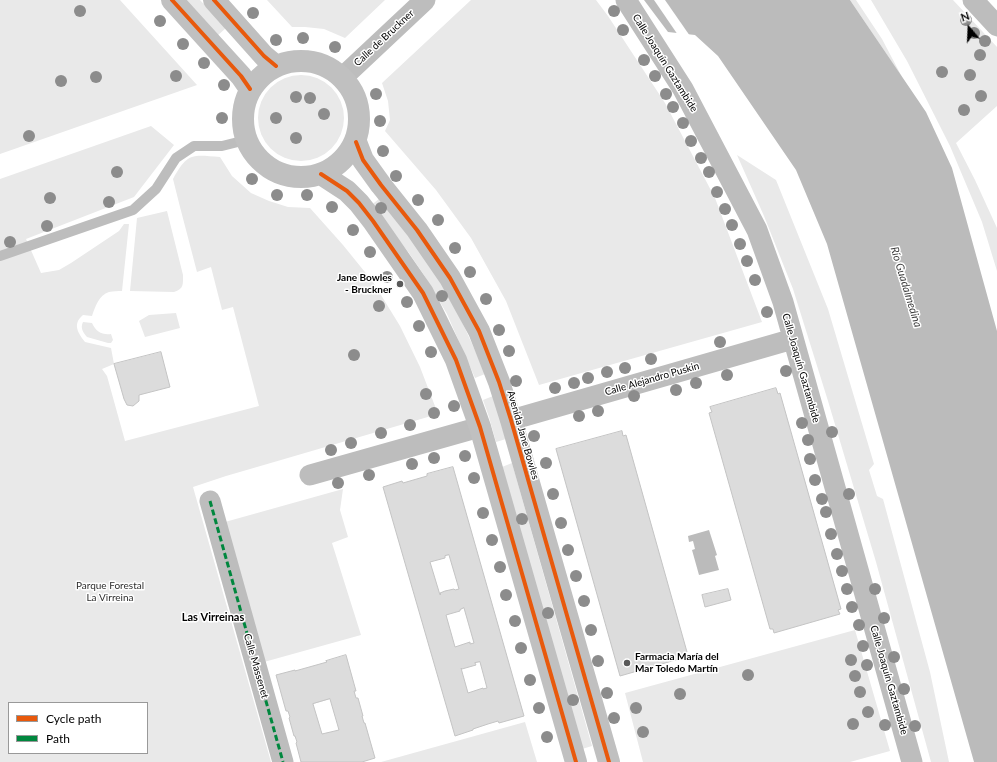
<!DOCTYPE html>
<html>
<head>
<meta charset="utf-8">
<style>
  body { margin:0 }
  #map { position:relative; width:997px; height:762px; overflow:hidden; background:#fff; font-family:Lato,sans-serif }
  canvas { display:block }
  .legend { position:absolute; left:8px; top:702px; width:140px; height:52px; box-sizing:border-box; background:#fff; border:1px solid #999; margin:0; padding:5px 7px; list-style:none; font-size:12px; color:#000 }
  .legend li { display:flex; align-items:center; gap:8px; height:20px }
  .legend b { width:20px; border:1px solid #999 }
  .north { position:absolute; left:949px; top:8px; width:40px; height:40px; -webkit-text-stroke:3px #fff; paint-order:stroke; rotate:341deg; font-size:11px; font-weight:700; line-height:16px; text-align:center; color:#000 }
  .north::after { content:''; display:block; margin:auto; width:14px; height:18px; background:#000; clip-path:polygon(50% 0,100% 100%,50% 72%,0 100%) }
</style>
</head>
<body>
<div id="map">
<canvas width="997" height="762"></canvas>
<ul class="legend">
<li><b style="height:5px;background:#e8590c"></b>Cycle path</li>
<li><b style="height:5px;background:#00873e"></b>Path</li>
</ul>
<div class="north">N</div>
</div>
<script>
const g = document.querySelector('canvas').getContext('2d');
g.lineJoin = 'round';
function fill(path, color) {
  g.fillStyle = color;
  g.fill(path, 'evenodd');
}
function strokePath(path, color, width, dash) {
  g.strokeStyle = color;
  g.lineWidth = width;
  g.lineCap = dash ? 'butt' : 'round';
  g.setLineDash(dash || []);
  g.stroke(path);
}
function label(font, color, halo, rows, align = 'center') {
  g.font = font + ' Lato,sans-serif';
  g.lineWidth = 3;
  g.setLineDash([]);
  g.textBaseline = 'middle';
  g.strokeStyle = halo;
  g.fillStyle = color;
  for (const [text, x, y, turn = 0] of rows) {
    g.save();
    g.translate(x, y);
    g.rotate((+turn || 0) * Math.PI / 180);
    g.textAlign = isNaN(turn) ? turn : align;
    if (halo) g.strokeText(text, 0, 0);
    g.fillText(text, 0, 0);
    g.restore();
  }
}
fill(new Path2D(`
  M0,0H120L197,85L0,154Z
  M185,0H200L226,28L217,36Z
  M267,0H385L345,38L324,29L305,27H292Z
  M471,0H596L608,16L665,103L715,198L762,322L539,385L506,301L471,238L436,190L385,131L390,120L388,101L382,83Z
  M850,0H856L882,39L902,77Z
  M871,0H953L997,47V106L956,143L975,180L997,228V271L982,222L950,146L907,61Z
  M258 118a43 43 0 1 1 86 0a43 43 0 1 1-86 0Z
  M151,126L174,145L134,197L26,239L41,273L59,270L71,263L119,231L124,224H129L122,291C118,291 113,291 109,292C99,295 95,307 92,316L83,315C72,324 78,333 85,342L111,348L114,364L102,369L107,376L125,441L259,406L233,307L222,310L211,267L197,272L180,207L173,179C188,152 192,155 220,157L232,176L251,193L269,201L288,207L310,208L343,245L373,282L400,326L420,367L438,414L281,460L226,476L193,487L271,762H0V179ZM9,703H147V753H9Z
  M737,155L776,180L828,309L874,464L869,470L877,496L883,499L930,672L949,762H931L876,562L828,401L793,289L764,216Z
  M379,199C398,221 417,245 433,270C454,302 470,338 485,374L475,378L447,314L424,275L409,253L392,231L370,206Z
  M167,211L183,275C183,284 184,289 174,292L130,291L137,218Z
  M176,313L180,328L145,337L139,321L149,315Z
  M83,322L92,323C96,332 102,335 111,334L113,340L111,343H108L87,337C83,332 80,328 83,322Z
  M493,396L506,439L496,442L489,417L483,400Z
  M512,463L592,746L582,749L502,467Z
  M343,489L340,510L348,537L332,543L361,635L264,662L225,522Z
  M855,630L890,751L850,762H643L625,693Z
  M525,722L537,762H381Z`), '#e9e9e9');
fill(new Path2D(`
  M644,0H850L926,112L952,168L997,331V762H974L827,244L796,170L718,56L695,35L668,32Z
  M709,530L717,555L715,556L719,570L699,575L692,550L695,549L693,541L689,542L688,536Z`), '#bbb');
fill(new Path2D(`
  M654,0H665L690,36L678,35Z`), '#fff');
const building = new Path2D(`
  M161,352L170,387L139,395V401L133,406L127,405L124,399L114,364Z
  M776,388L778,394L780,393L841,609L838,610L840,614L774,633L773,629H770L709,413L712,412L710,407Z
  M622,431L623,436L626,435L628,442L687,652H685L686,657L620,676L556,449Z
  M453,467L524,716L499,723L498,721L488,724L473,729V730L455,736L383,487L402,481L403,483L427,476V474ZM449,555L459,589L455,590L454,589L445,591L440,593L441,594L440,595L430,562L445,558V556ZM464,608L474,643L470,644V642L455,647L446,615L460,611V610ZM480,662L487,688L483,689V688L468,693L461,668L462,669L476,665L475,663Z
  M728,589L731,600L705,607L702,595Z
  M346,655L356,691H354L356,698H358L363,716H362L364,723H365L375,758L362,762H301L296,743L297,742L295,736H294L289,718L290,717L288,711H286L276,675L295,670V671L327,662L326,661ZM330,699L339,730L322,734L313,704Z`);
fill(building, '#dcdcdc');
strokePath(building, '#c4c4c4', 1);
strokePath(new Path2D(`
  M0,256L133,210L156,189L176,158L194,146H222L246,140`), '#bdbdbd', 10);
strokePath(new Path2D(`
  M626,0L683,89L757,230L783,302L912,762
  M973,0L997,26
  M343,77L425,0
  M511,420L793,339
  M310,475L480,427
  M210,501L283,762`), '#bdbdbd', 21);
strokePath(new Path2D(`
  M172,0L241,76L250,89
  M214,0L264,56L276,66
  M243 119a58 58 0 1 1 116 0a58 58 0 1 1-116 0Z
  M356,142L363,160L381,185L417,230L450,278L479,331L499,382L511,420L609,762
  M321,174L347,191L359,203L373,221L423,293L456,360L480,427L576,762`), '#c0c0c0', 22);
strokePath(new Path2D(`
  M210,501L283,762`), '#00873e', 3, [6, 3]);
strokePath(new Path2D(`
  M172,0L241,76L250,89
  M214,0L264,56L276,66
  M356,142L363,160L381,185L417,230L450,278L479,331L499,382L511,420L609,762
  M321,174L347,191L359,203L373,221L423,293L456,360L480,427L576,762`), '#e8590c', 4);
g.fillStyle = '#8c8c8c';
for (const [x, y] of [
  [80,11],
  [614,11],
  [253,13],
  [966,20],
  [160,21],
  [623,30],
  [974,33],
  [303,38],
  [276,40],
  [985,41],
  [183,44],
  [335,47],
  [980,55],
  [644,60],
  [204,63],
  [942,72],
  [970,75],
  [176,76],
  [655,76],
  [96,77],
  [61,81],
  [224,85],
  [376,94],
  [666,94],
  [981,96],
  [296,97],
  [310,98],
  [673,107],
  [964,110],
  [324,114],
  [222,118],
  [276,118],
  [380,121],
  [683,123],
  [29,136],
  [296,138],
  [691,141],
  [383,151],
  [701,158],
  [117,172],
  [709,172],
  [396,176],
  [252,179],
  [717,192],
  [277,195],
  [307,195],
  [50,198],
  [418,200],
  [109,202],
  [332,207],
  [381,208],
  [725,209],
  [438,220],
  [732,225],
  [47,226],
  [353,230],
  [10,242],
  [740,244],
  [455,248],
  [370,252],
  [747,261],
  [470,272],
  [387,277],
  [755,280],
  [442,296],
  [486,299],
  [407,302],
  [379,306],
  [767,312],
  [419,326],
  [499,330],
  [720,342],
  [509,351],
  [431,352],
  [354,355],
  [651,359],
  [625,368],
  [786,371],
  [607,372],
  [727,375],
  [588,378],
  [516,381],
  [574,383],
  [696,383],
  [555,388],
  [676,390],
  [426,394],
  [634,396],
  [454,406],
  [598,411],
  [434,413],
  [579,416],
  [802,423],
  [410,425],
  [832,432],
  [381,433],
  [534,436],
  [808,440],
  [351,443],
  [331,450],
  [465,456],
  [434,458],
  [810,459],
  [546,463],
  [412,464],
  [369,475],
  [474,478],
  [815,480],
  [338,483],
  [553,494],
  [849,494],
  [822,499],
  [826,512],
  [483,513],
  [522,519],
  [561,523],
  [831,534],
  [492,540],
  [568,550],
  [837,554],
  [500,567],
  [842,571],
  [576,576],
  [847,589],
  [875,589],
  [506,595],
  [584,601],
  [852,607],
  [548,613],
  [884,618],
  [515,621],
  [859,625],
  [591,630],
  [863,646],
  [521,648],
  [894,657],
  [851,660],
  [598,661],
  [867,665],
  [748,675],
  [855,676],
  [530,680],
  [904,689],
  [860,692],
  [607,693],
  [680,694],
  [573,700],
  [539,708],
  [636,708],
  [868,712],
  [614,718],
  [853,724],
  [885,725],
  [915,726],
  [643,732],
  [547,737]
]) {
  g.beginPath();
  g.arc(x, y, 6, 0, 2 * Math.PI);
  g.fill();
}
for (const [x, y, r, color] of [
  [400,284,4,"#595959"],
  [627,663,4,"#595959"]
]) {
  const dot = new Path2D();
  dot.arc(x, y, r, 0, 2 * Math.PI);
  g.fillStyle = color;
  g.fill(dot);
  strokePath(dot, '#fff', 1.5);
}
label('10px', '#000', '#fff', [
  ["Calle de Bruckner",384,38,-43],
  ["Calle Joaquín Gaztambide",665,63,58],
  ["Calle Joaquín Gaztambide",801,368,74],
  ["Calle Alejandro Puskin",652,379,-16],
  ["Avenida Jane Bowles",523,435,74],
  ["Calle Massenet",256,666,74],
  ["Calle Joaquín Gaztambide",889,680,74]
]);
label('bold 10px', '#000', '#fff', [
  ["Jane Bowles",392,278],
  ["- Bruckner",392,290],
  ["Farmacia María del",635,657,"left"],
  ["Mar Toledo Martín",635,669,"left"]
], 'right');
label('10px', '#2e2e2e', '#fff', [
  ["Parque Forestal",110,586],
  ["La Virreina",110,598]
]);
label('italic 11px', '#3f3f3f', '#fff', [
  ["Río Guadalmedina",906,287,73]
]);
label('bold 11px', '#000', '#fff', [
  ["Las Virreinas",213,617]
]);
</script>
</body>
</html>
